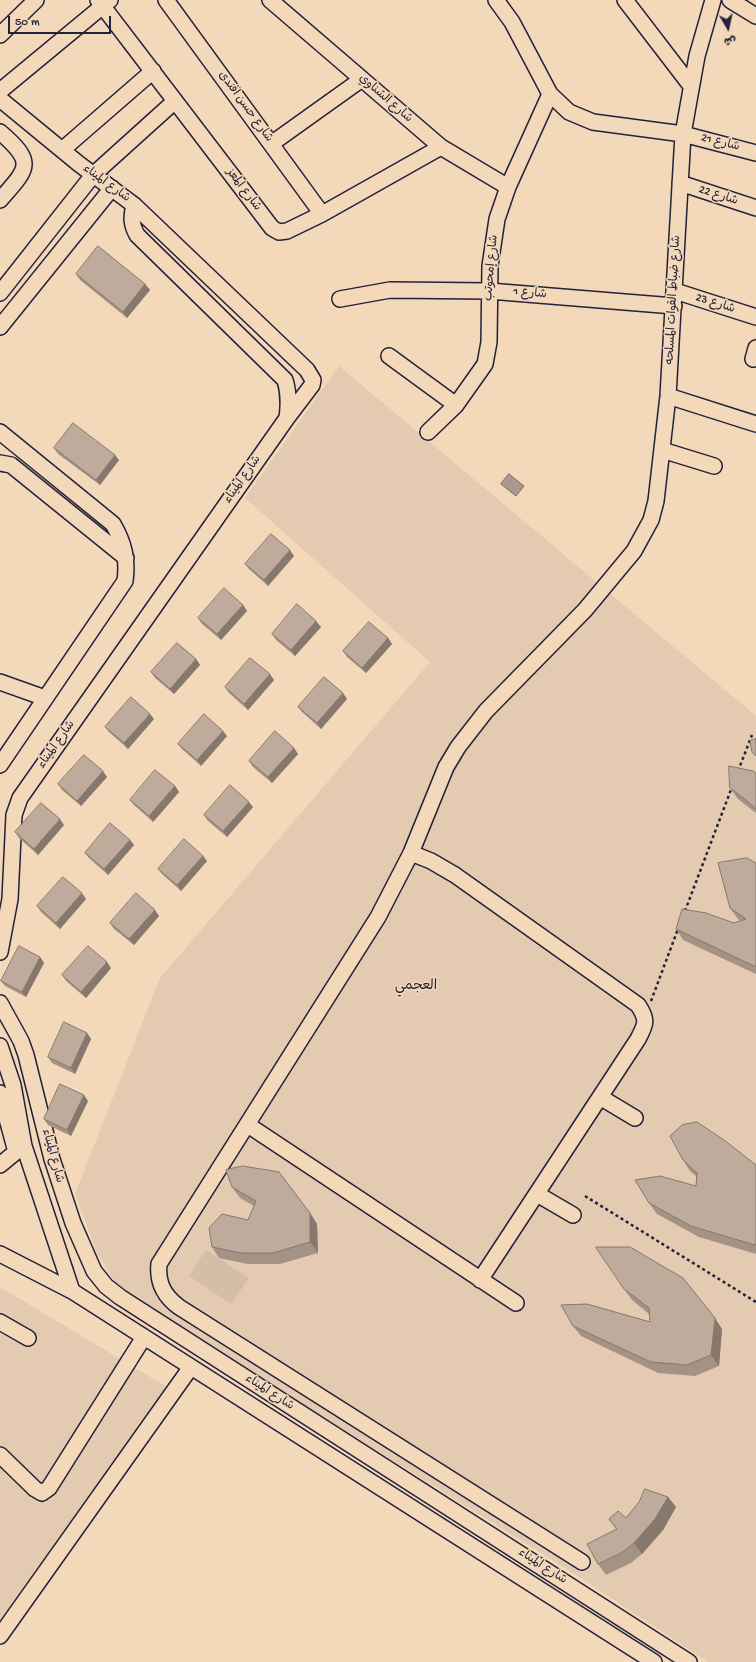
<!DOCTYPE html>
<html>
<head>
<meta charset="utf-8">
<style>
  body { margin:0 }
  #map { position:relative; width:756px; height:1662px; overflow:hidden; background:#f3d8ba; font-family:"Gochi Hand","Playpen Sans Arabic",sans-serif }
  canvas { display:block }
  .north { position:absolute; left:708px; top:8px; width:40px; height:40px; -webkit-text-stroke:3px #f3d8ba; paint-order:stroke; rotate:171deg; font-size:11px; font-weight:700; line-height:16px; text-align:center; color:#22223b }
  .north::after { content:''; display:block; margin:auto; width:14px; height:18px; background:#22223b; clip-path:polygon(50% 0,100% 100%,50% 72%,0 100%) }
  .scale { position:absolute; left:8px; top:16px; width:103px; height:18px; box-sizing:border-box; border:2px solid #22223b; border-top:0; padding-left:5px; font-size:12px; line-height:14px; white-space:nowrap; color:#22223b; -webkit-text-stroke:3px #f3d8ba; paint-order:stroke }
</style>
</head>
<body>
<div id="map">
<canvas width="756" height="1662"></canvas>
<div class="north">ش</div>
<div class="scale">50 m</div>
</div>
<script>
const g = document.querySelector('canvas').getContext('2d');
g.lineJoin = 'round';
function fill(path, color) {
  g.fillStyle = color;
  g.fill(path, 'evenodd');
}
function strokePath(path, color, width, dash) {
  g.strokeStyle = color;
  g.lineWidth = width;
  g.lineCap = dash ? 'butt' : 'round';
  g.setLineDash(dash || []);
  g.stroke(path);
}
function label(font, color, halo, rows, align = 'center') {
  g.font = font + ' "Gochi Hand","Playpen Sans Arabic",sans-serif';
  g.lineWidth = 3;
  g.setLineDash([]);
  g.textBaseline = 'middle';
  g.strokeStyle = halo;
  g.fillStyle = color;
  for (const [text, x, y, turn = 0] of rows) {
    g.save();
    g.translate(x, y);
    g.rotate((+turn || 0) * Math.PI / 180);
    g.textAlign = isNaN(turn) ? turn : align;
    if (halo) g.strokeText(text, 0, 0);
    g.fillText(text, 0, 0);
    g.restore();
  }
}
fill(new Path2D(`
  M339,366L756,716V1662H708L576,1575L119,1289L98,1255L75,1194L160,978L430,662L245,498Z
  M0,1287L182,1396L0,1644Z`), '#e3cab1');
fill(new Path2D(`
  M206,1250L249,1278L231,1304L189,1276Z`), '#d5bea7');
const water = new Path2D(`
  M509,474L524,486L516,496L501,484Z`);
fill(water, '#ab998f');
strokePath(water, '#74696d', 1);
const minor = new Path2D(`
  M98,0L272,228L279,232L287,231L322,214L441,147
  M166,0L322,214
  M270,0L441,147L508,187
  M496,0L512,22L550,94L569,112L593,122L683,134L756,153
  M625,0L691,86
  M730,0L756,16
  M0,35L36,0
  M0,91L110,0
  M0,99L79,164L134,205L307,370L313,380L312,385L287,418L20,798L14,815L10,899L0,952
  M0,132C36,163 28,168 0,200
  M271,144L362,79
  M62,150L153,71
  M680,183L756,208
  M134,205C131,217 131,224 137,235L285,380C289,393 289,404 287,418
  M675,291L756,317
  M0,293L93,175L175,101
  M340,299L390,290L489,291L674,306
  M0,327L112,188
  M389,356L456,405
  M753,359L756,348
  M668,396L756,424
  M0,432L113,524C124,543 128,559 125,581L0,765
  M428,432L456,405L485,364L489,342L490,266L497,219L508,187L550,94
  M662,450L714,466
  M0,463L11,465L126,558
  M0,682L45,698
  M411,853L431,861L455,875L638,1005C648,1020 646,1024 638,1039L480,1280
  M0,1003L21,1041L26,1055L52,1159L73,1223L94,1271L106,1286L120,1297L689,1662
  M0,1046L13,1085L24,1146L72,1291
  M0,1093L16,1152
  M600,1097L635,1118
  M248,1125L516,1303
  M0,1165L23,1146
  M537,1194L573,1215
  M0,1254L72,1291L654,1662
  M0,1322L28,1338
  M0,1455L35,1489L42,1493L49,1488L144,1337
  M582,1562L179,1307C164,1296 157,1283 159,1264L378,917L411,853L446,767L458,747L486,711L585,610L634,551L651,520L656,501L668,396L683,134L697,56L713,0
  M0,1636L191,1367`);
strokePath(minor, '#22223b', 18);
strokePath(new Path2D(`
  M738,771L752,735
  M685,911L732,787
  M651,1001L678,929
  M585,1196L756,1302`), '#22223b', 2.5, [3, 3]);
strokePath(minor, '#f3d8ba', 15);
fill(new Path2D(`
  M76,274L145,284L150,290L127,318L80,280Z
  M54,448L119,460L100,485L58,454Z
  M294,556L268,586L249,569L245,564Z
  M243,605L247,611L221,640L202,624L198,618Z
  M321,627L295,656L276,640L272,634Z
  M388,638L392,644L366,673L347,657L343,651Z
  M196,659L200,665L174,694L155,678L151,672Z
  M274,680L248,710L229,693L225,687Z
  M347,699L321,729L302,712L298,707Z
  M154,719L128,749L109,732L105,727Z
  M227,736L201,766L182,749L178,744Z
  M294,748L298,754L272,783L253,767L249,761Z
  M756,773V813L738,799L730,788Z
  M107,777L81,806L62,790L58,784Z
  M175,786L179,792L153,822L134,805L130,800Z
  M253,807L227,837L208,821L204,815Z
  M64,825L38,855L19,838L15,832Z
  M130,840L134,845L108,875L89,858L85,853Z
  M203,856L207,861L181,891L162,874L158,869Z
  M756,863V974L683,940L676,929L734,923L741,921L738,919L730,908Z
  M86,899L60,929L41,912L37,906Z
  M159,916L134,945L114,929L110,923Z
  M40,957L44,963L26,997L5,986L1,981Z
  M111,968L86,998L66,981L62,975Z
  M87,1033L91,1039L75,1074L52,1063L48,1057Z
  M88,1101L71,1136L48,1125L44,1119Z
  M683,1160L756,1165V1254L699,1237L657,1214L649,1203L696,1186V1176L690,1171Z
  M232,1187L310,1213L317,1224L318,1253L280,1264H248L219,1258L212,1247L248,1220L254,1206L240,1198Z
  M624,1289L722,1329L719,1366L695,1376L658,1373L581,1336L573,1326L650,1322L649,1314L632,1300Z
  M668,1497L676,1507L663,1530L642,1554L631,1563L606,1575L598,1564L616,1529L609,1519L626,1518Z`), '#a49385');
fill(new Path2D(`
  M145,284L150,290L127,318L123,312Z
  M115,455L119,460L100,485L96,480Z
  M290,550L294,556L268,586L264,580Z
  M243,605L247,611L221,640L217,634Z
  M316,621L321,627L295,656L291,650Z
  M388,638L392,644L366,673L362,668Z
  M196,659L200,665L174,694L170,689Z
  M270,674L274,680L248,710L244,704Z
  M343,693L347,699L321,729L317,723Z
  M150,714L154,719L128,749L124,743Z
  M223,731L227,736L201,766L197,760Z
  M294,748L298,754L272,783L268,777Z
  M103,771L107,777L81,806L77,801Z
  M175,786L179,792L153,822L149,816Z
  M249,802L253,807L227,837L223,831Z
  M60,819L64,825L38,855L34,849Z
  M130,840L134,845L108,875L104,869Z
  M203,856L207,861L181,891L177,885Z
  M82,893L86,899L60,929L56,923Z
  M155,910L159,916L134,945L129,939Z
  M40,957L44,963L26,997L22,992Z
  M107,962L111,968L86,998L81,992Z
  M87,1033L91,1039L75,1074L71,1068Z
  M84,1095L88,1101L71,1136L67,1130Z
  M310,1213L317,1224L318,1253L310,1242Z
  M715,1318L722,1329L719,1366L711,1355Z
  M668,1497L676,1507L663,1530L642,1554L634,1543Z`), '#86786c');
const building = new Path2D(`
  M98,246L145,284L123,312L76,274Z
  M73,423L115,455L96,480L54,448Z
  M271,534L290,550L264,580L245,564Z
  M224,588L243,605L217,634L198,618Z
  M297,604L316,621L291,650L272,634Z
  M369,622L388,638L362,668L343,651Z
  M177,643L196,659L170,689L151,672Z
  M250,658L270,674L244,704L225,687Z
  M324,677L343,693L317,723L298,707Z
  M131,697L150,714L124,743L105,727Z
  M204,714L223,731L197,760L178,744Z
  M275,731L294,748L268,777L249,761Z
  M756,739V756L752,752L750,741Z
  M84,755L103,771L77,801L58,784Z
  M729,766L753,771L756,773V809L746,800L730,788Z
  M155,770L175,786L149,816L130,800Z
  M230,785L249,802L223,831L204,815Z
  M41,803L60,819L34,849L15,832Z
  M110,823L130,840L104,869L85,853Z
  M184,839L203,856L177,885L158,869Z
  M747,858L756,863V967L676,929L682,909L706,913L734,923L746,919L730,908L718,863Z
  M63,877L82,893L56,923L37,906Z
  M136,893L155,910L129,939L110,923Z
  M19,946L40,957L22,992L1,981Z
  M88,946L107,962L81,992L62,975Z
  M64,1022L87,1033L71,1068L48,1057Z
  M60,1084L84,1095L67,1130L44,1119Z
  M697,1122L724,1140L756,1165V1244L755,1245L691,1226L649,1203L635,1180L660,1176L696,1186L697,1173L683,1160L670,1136L682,1125Z
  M243,1166L279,1172L310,1213V1242L273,1253H241L212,1247L209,1228L222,1214L248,1220L256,1201L232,1187L226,1170Z
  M596,1247H630L683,1278L715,1318L711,1355L687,1365L651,1362L573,1326L561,1305L587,1304L650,1322L649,1308L624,1289Z
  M645,1489L668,1497L655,1519L634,1543L623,1552L598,1564L587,1544L617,1529L609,1519L618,1511L626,1518L639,1502Z`);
fill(building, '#bfab9b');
strokePath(building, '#86786c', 1);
label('12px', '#22223b', '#f3d8ba', [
  ["شارع الشناوي",385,99,41],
  ["شارع حسن افندى",245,107,54],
  ["شارع 21",720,143,15],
  ["شارع الميناء",106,184,36],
  ["شارع المعز",243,190,53],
  ["شارع 22",718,196,18],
  ["شارع إمحوتب",492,268,-85],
  ["شارع 1",530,294,5],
  ["شارع ضباط القوات المسلحه",674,300,-87],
  ["شارع 23",715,304,18],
  ["شارع الميناء",243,480,-55],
  ["شارع الميناء",57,745,-55],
  ["شارع الميناء",52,1156,75],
  ["شارع الميناء",269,1393,33],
  ["شارع الميناء",542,1567,33]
]);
label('14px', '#22223b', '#f3d8ba', [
  ["العجمي",416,987]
]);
</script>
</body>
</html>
